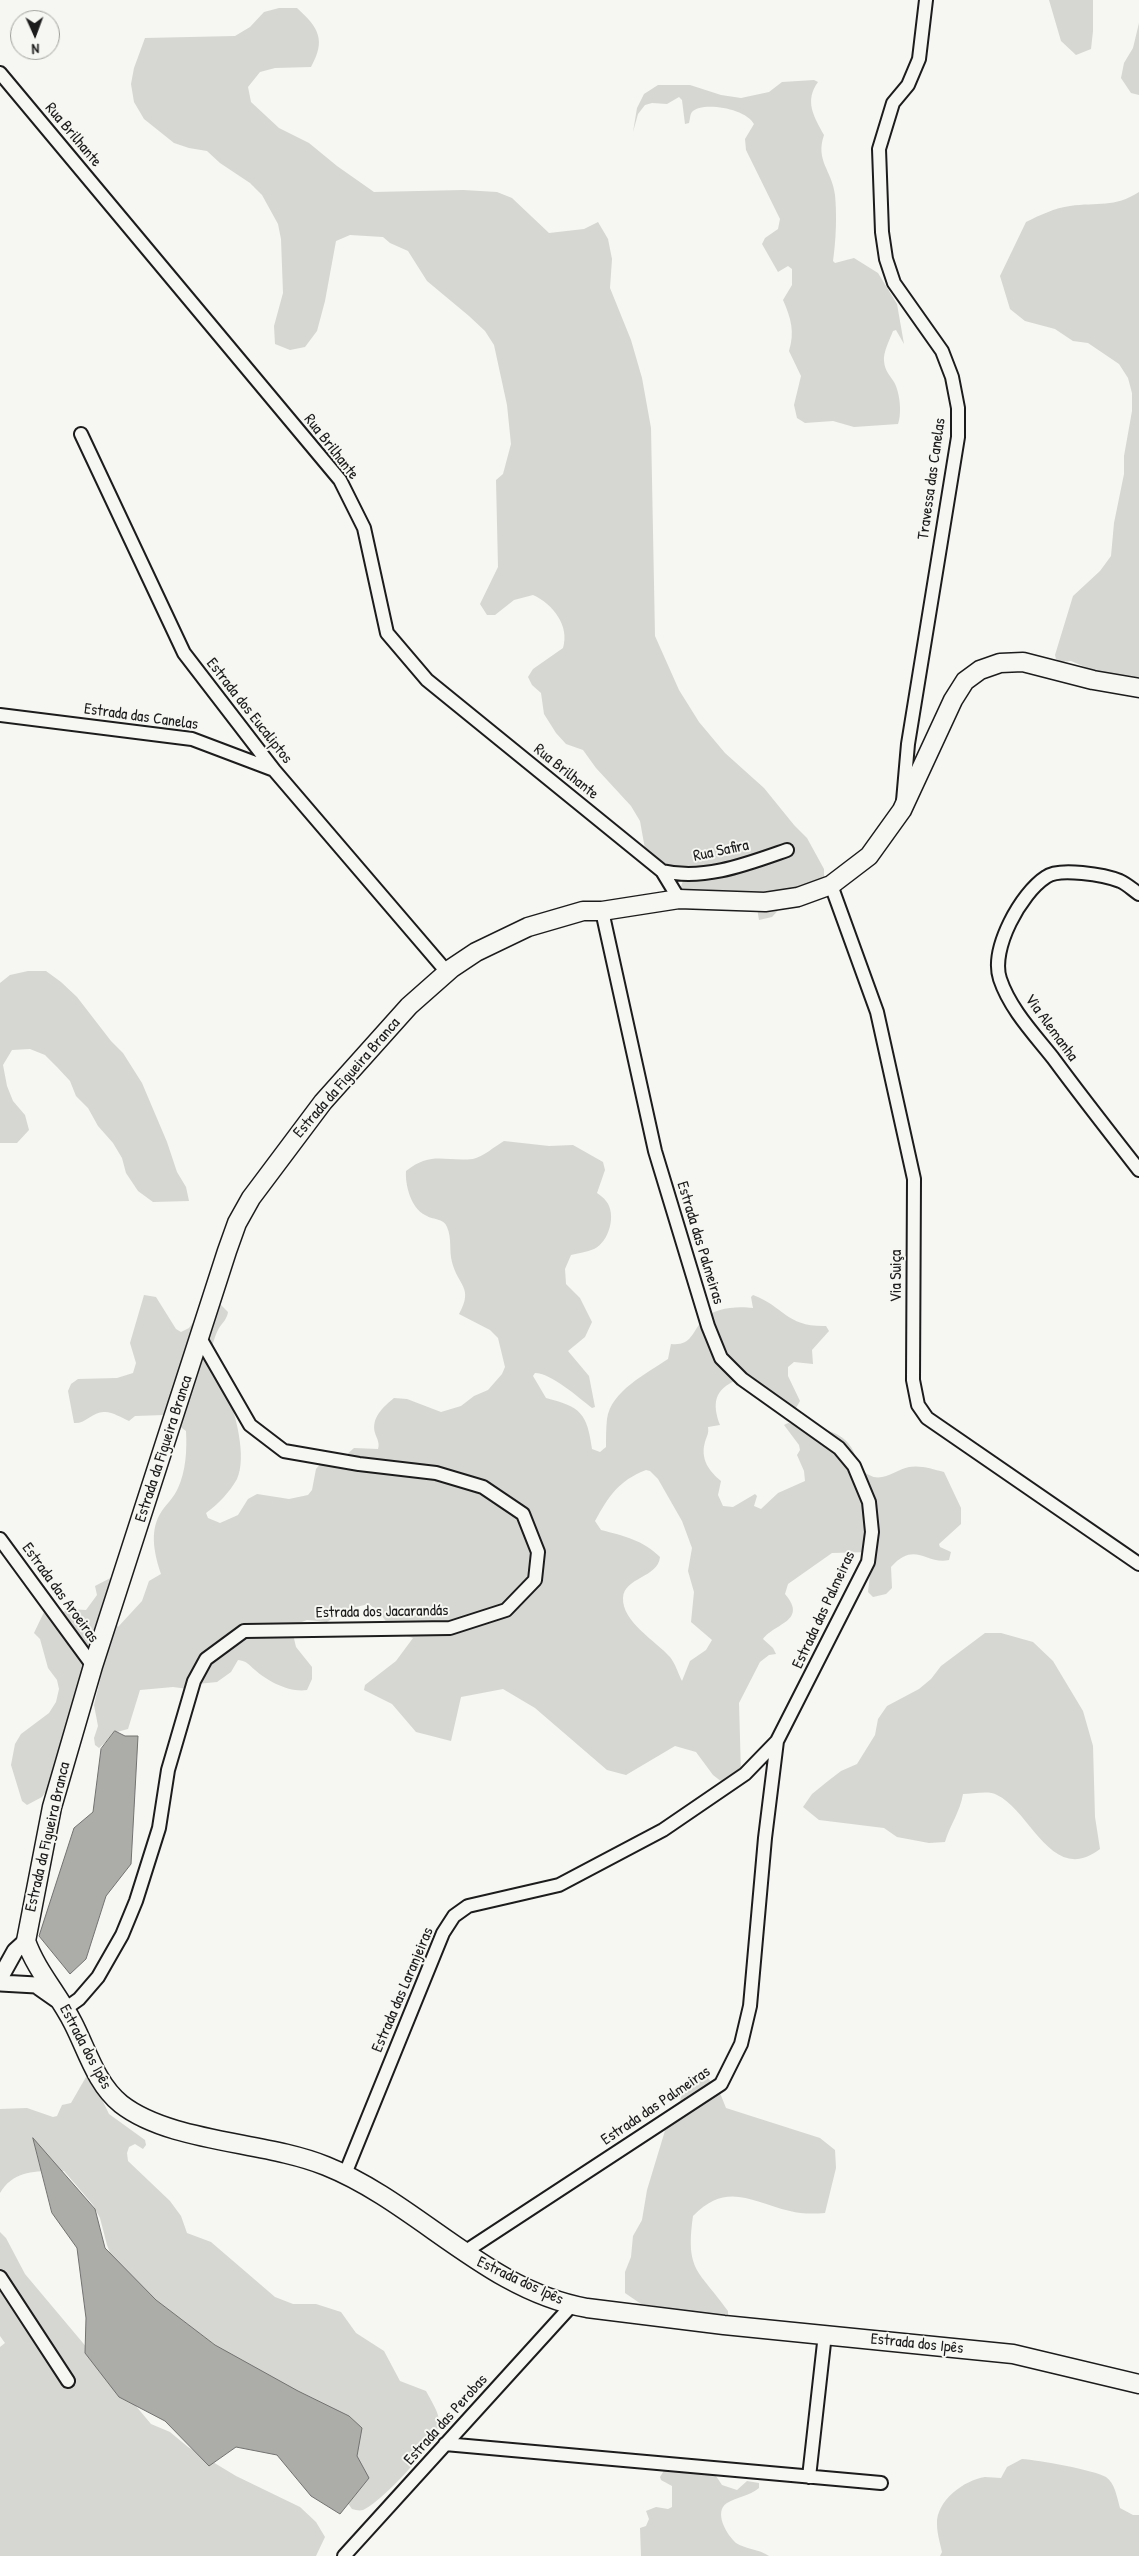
<!DOCTYPE html>
<html>
<head>
<meta charset="utf-8">
<style>
  body { margin:0 }
  #map { position:relative; width:1139px; height:2556px; overflow:hidden; background:#f6f6f2; font-family:"Patrick Hand",sans-serif }
  canvas { display:block }
  .north { position:absolute; left:10px; top:10px; width:50px; height:50px; box-sizing:border-box; background:#f6f6f2; border:1px solid #9f9f9c; border-radius:50%; rotate:178deg; font-size:14px; font-weight:700; line-height:20px; text-align:center; color:#1c1c1c }
  .north::after { content:''; display:block; margin:auto; width:18px; height:22px; background:#1c1c1c; clip-path:polygon(50% 0,100% 100%,50% 72%,0 100%) }
</style>
</head>
<body>
<div id="map">
<canvas width="1139" height="2556"></canvas>
<div class="north">N</div>
</div>
<script>
const g = document.querySelector('canvas').getContext('2d');
g.lineJoin = 'round';
function fill(path, color) {
  g.fillStyle = color;
  g.fill(path, 'evenodd');
}
function strokePath(path, color, width, dash) {
  g.strokeStyle = color;
  g.lineWidth = width;
  g.lineCap = dash ? 'butt' : 'round';
  g.setLineDash(dash || []);
  g.stroke(path);
}
function label(font, color, halo, rows, align = 'center') {
  g.font = font + ' "Patrick Hand",sans-serif';
  g.lineWidth = 4;
  g.setLineDash([]);
  g.textBaseline = 'middle';
  g.strokeStyle = halo;
  g.fillStyle = color;
  for (const [text, x, y, turn = 0] of rows) {
    g.save();
    g.translate(x, y);
    g.rotate((+turn || 0) * Math.PI / 180);
    g.textAlign = isNaN(turn) ? turn : align;
    if (halo) g.strokeText(text, 0, 0);
    g.fillText(text, 0, 0);
    g.restore();
  }
}
fill(new Path2D(`
  M1049,0H1093V31L1091,49L1076,55L1061,41Z
  M279,8H297C319,28 326,40 311,67L275,68L260,72L248,87L251,102L279,128L309,143L337,166L374,192L463,190L497,192L512,198L549,233L584,229L598,222L608,239L612,259L610,288L631,340L642,378L651,428L655,636L679,690L699,722L725,753L764,788L794,825L807,838L824,869V883L786,902L772,917L759,920L757,908L682,893L680,889L684,878L649,858L645,849L640,821L631,806L596,768L583,750L566,744L556,733L544,714L541,693L532,685L528,677L533,669L563,648C570,626 553,604 533,595L514,600L495,615H487L480,604L498,567L496,480L503,474L511,444L507,405L494,345L485,331L469,316L427,281L408,251L390,243L383,237L350,235L336,241L325,301L317,331L305,347L290,350L275,344L274,326L283,293L281,239L278,224L262,195L250,183L220,163L207,151L189,148L174,143L144,119L134,102L131,84L134,68L145,38L235,36L250,27L264,12Z
  M1139,23V95L1131,93L1121,78L1124,63L1133,48Z
  M814,80L818,82C804,101 814,117 824,135C815,161 832,170 835,195C837,216 836,240 833,261L835,263L854,258L878,273L897,304L904,344L896,330L893,331C890,339 883,352 884,361C885,371 889,374 894,382C900,392 902,414 898,424L854,427L833,421L805,423L797,418L794,405L801,376L789,351C795,332 791,318 783,300L792,285V269L788,266L778,272L762,244L765,238L778,229L780,219L746,150L745,139L754,124C746,108 701,101 692,112C690,114 690,120 689,123L685,124L682,100L679,97L667,104L652,103L645,105L638,114L633,132L637,108L644,94L658,85H690L721,95L741,98L769,92L782,82Z
  M1139,192V686L1118,681L1071,661L1061,662L1056,659L1055,655L1073,596L1100,571L1111,556L1114,523L1124,474V456L1132,411V393L1128,378L1119,364L1088,343L1073,341L1055,329L1025,321L1010,309L1000,276L1026,222C1040,215 1055,208 1070,206C1098,202 1114,208 1139,192Z
  M28,971H46L61,982L77,997L111,1041L123,1053L142,1083L167,1142L177,1172L186,1187L189,1201L153,1202L138,1191L126,1173L122,1158L113,1143L98,1126L88,1108L76,1096L70,1081L57,1067L45,1055L30,1049L12,1050L3,1065L7,1086L13,1101L25,1115L29,1130L17,1143H0V983L10,975Z
  M504,1141L549,1146L573,1145L603,1162L605,1170L597,1193C600,1195 604,1198 606,1201C617,1214 609,1242 594,1249C587,1252 578,1253 571,1255L565,1269L566,1284L580,1298L592,1322L585,1337L568,1351L589,1376L595,1407L592,1408C578,1397 551,1373 535,1373L533,1376L546,1398C581,1407 587,1413 592,1449L600,1452L606,1447C606,1438 606,1428 607,1419C611,1391 646,1374 668,1359L671,1344C691,1346 691,1334 702,1321C713,1307 738,1306 753,1308L751,1297L753,1295C785,1307 786,1327 826,1326L829,1331L812,1350L813,1364L794,1362L788,1367V1376L800,1401L796,1408L789,1409L737,1380C714,1389 712,1404 720,1425L708,1427C709,1434 707,1435 705,1442C700,1459 709,1471 721,1481L718,1495L723,1506L733,1507L755,1494L757,1496L754,1506L761,1509L778,1493L805,1481L804,1471L797,1455L800,1450L799,1445L784,1425L788,1423C809,1427 839,1427 851,1447C858,1458 856,1468 869,1475C883,1483 897,1469 909,1467C921,1465 932,1469 944,1472L961,1508V1524L939,1544L940,1547L951,1552L949,1560C926,1565 915,1540 891,1567L892,1588L886,1594L873,1597L868,1592L872,1557L870,1552L832,1553L788,1584L785,1594C808,1621 775,1623 763,1639L773,1648L776,1654L769,1655L760,1662L739,1703L741,1774L722,1782L713,1775L696,1752L675,1746L626,1775L607,1770L535,1708L503,1689L461,1697L451,1741L416,1732L392,1704L364,1690L365,1685L396,1661L413,1638L394,1632L379,1612L369,1604L347,1609L327,1622L307,1620L291,1626L296,1647L312,1667V1679L307,1690C290,1693 267,1681 255,1670C248,1664 247,1661 238,1660L231,1672L217,1682L197,1684L188,1689L173,1687L140,1690L128,1729L117,1732L99,1748L95,1745L94,1738L98,1726L94,1705L103,1668L101,1664L60,1772L42,1797L27,1805L22,1801L11,1765L15,1744L21,1734L49,1713L56,1702L59,1689L57,1680L48,1668L40,1639L34,1633L45,1610L52,1617L70,1609L86,1610L97,1595L95,1586L122,1572L115,1619L118,1627L142,1601L149,1581L161,1574C155,1556 149,1533 160,1514C165,1505 174,1498 178,1488C186,1471 187,1450 186,1431L164,1415L135,1416L129,1421C122,1418 113,1412 105,1412C93,1411 86,1424 74,1423L68,1391L71,1384L78,1379L117,1378L133,1373L136,1363L130,1343L144,1295L156,1297L176,1329L181,1332L189,1328L210,1299L216,1300L228,1312C227,1319 223,1322 219,1328C213,1339 210,1353 210,1365C210,1380 221,1382 227,1394C236,1414 247,1458 237,1479C230,1492 217,1505 206,1513L208,1518L220,1523L238,1515L248,1499L257,1494L289,1499L308,1495L312,1490L316,1469L328,1455L343,1458L354,1448L378,1449C380,1443 377,1439 375,1433C371,1418 383,1407 394,1398L407,1399L441,1412L461,1406L474,1396L488,1390L502,1374L505,1367L498,1338L490,1330L459,1314C474,1287 458,1286 452,1262C449,1251 452,1238 447,1227C444,1218 432,1220 425,1215C411,1208 405,1185 406,1171C432,1151 444,1162 473,1159C483,1157 495,1146 504,1141ZM646,1470L650,1471L658,1479L682,1521L692,1548L688,1571L694,1592L691,1622L712,1640L706,1650L690,1661L682,1681C678,1673 675,1663 670,1657C656,1641 622,1622 623,1598C624,1577 658,1578 660,1557C643,1540 624,1536 601,1530L595,1521C609,1496 618,1481 646,1470Z
  M985,1633H1001L1033,1642L1053,1661L1083,1711L1093,1746L1095,1817L1100,1849C1052,1886 1031,1811 997,1795C989,1790 973,1794 963,1794C960,1812 950,1825 945,1842L929,1843L897,1837L884,1828L819,1820L803,1807L812,1794L828,1781L841,1771L857,1764L875,1735L878,1719L887,1706L919,1689L931,1679L941,1666Z
  M86,2077H91L109,2114L145,2140L146,2145L143,2149L135,2144L129,2147L127,2153L128,2161L170,2201L181,2216L187,2233L211,2242L275,2297L293,2304H316L341,2312L356,2333L384,2351L400,2381L426,2391C431,2401 440,2413 439,2424C437,2443 381,2503 363,2510C359,2511 356,2510 352,2509L254,2374L158,2302L113,2261L107,2245L100,2218L93,2205L64,2171C39,2171 14,2169 0,2193V2109L27,2108L53,2117L57,2116L62,2105L71,2103Z
  M690,2078H708L720,2093L726,2108L820,2138L835,2150L836,2168L825,2213C813,2214 801,2214 790,2211C751,2202 727,2181 693,2216C685,2272 699,2270 728,2311V2316L641,2304L625,2293V2272L631,2257L633,2236L642,2220L647,2190L667,2124L678,2112L681,2096Z
  M0,2232L6,2238L25,2274L151,2424L170,2432L188,2447L236,2476L300,2507L316,2522L325,2537L316,2556H0V2347L5,2343L0,2336Z
  M1022,2459C1038,2460 1094,2470 1106,2477C1115,2483 1117,2498 1120,2508L1133,2515H1139V2556H940L942,2552C940,2543 937,2533 937,2524C936,2501 964,2480 985,2477C990,2477 996,2478 1001,2478L1007,2467Z
  M665,2469L714,2473L722,2485L737,2490L747,2481L759,2483V2488C749,2496 737,2497 727,2503C713,2512 727,2535 736,2543C745,2549 759,2549 769,2556H641L640,2528L646,2526L649,2519L646,2511L656,2507L668,2509L672,2507V2486L661,2480L660,2477Z`), '#d6d6d2');
const water = new Path2D(`
  M115,1731L125,1736H138L131,1864L106,1896L86,1959L70,1974L39,1936L74,1828L93,1812L101,1749Z
  M33,2138L95,2209L105,2248L156,2300L215,2345L298,2391L349,2416L362,2428L357,2456L369,2478L340,2514L311,2496L277,2455L236,2447L209,2466L165,2421L119,2397L85,2353L86,2318L77,2248L52,2213Z`);
fill(water, '#acaca9');
strokePath(water, '#727271', 1);
const minor = new Path2D(`
  M0,73L340,480L364,528L387,633L427,680L662,871L679,899
  M81,434L184,653L274,770L447,972
  M0,715L192,739L274,770
  M903,801L908,744L958,437V408L952,377L942,351L894,283L886,259L882,232L879,149L893,103L908,85L919,59L926,0
  M662,871C704,881 747,864 787,850
  M831,885L877,1012L914,1179L913,1380L918,1405L927,1418L1139,1564
  M1139,894C1133,890 1127,884 1120,881C1105,875 1059,867 1046,877C1021,893 990,949 1000,979C1010,1009 1034,1034 1053,1058C1081,1096 1110,1133 1139,1170
  M0,1539L93,1666
  M65,2009L79,1999L98,1977L122,1935L136,1901L159,1828L168,1770L194,1681L206,1659L244,1631L450,1628L506,1610L535,1580L538,1552L523,1514L483,1487L436,1473L359,1464L284,1451L250,1425L200,1338
  M345,2174L443,1933L454,1916L468,1906L559,1885L663,1830L745,1774L777,1741
  M463,2253L721,2084L741,2044L750,2006L765,1838L777,1741L868,1562L872,1532L869,1502L854,1466L839,1448L742,1379L721,1358L708,1326L655,1151L602,911
  M0,2277L68,2381
  M445,2444L881,2483
  M809,2477L825,2334
  M344,2556L572,2305`);
const tertiary = new Path2D(`
  M0,1978L15,1951L26,1941
  M0,1983L36,1985L56,1999`);
const secondary = new Path2D(`
  M1139,688L1093,680L1023,662L1000,663L980,670L965,681L953,700L902,810L869,856L831,885L798,897L765,902L679,899L602,911H583L528,927L476,952L452,968L409,1006L323,1102L251,1198L237,1223L227,1251L93,1666L52,1807L26,1941C36,1970 59,1995 73,2023C87,2050 96,2084 121,2104C171,2143 265,2141 326,2166C418,2203 486,2290 587,2308L724,2325L1013,2354L1139,2384`);
strokePath(minor, '#1c1c1c', 16);
strokePath(tertiary, '#1c1c1c', 19);
strokePath(secondary, '#1c1c1c', 21);
strokePath(minor, '#f6f6f2', 12);
strokePath(tertiary, '#f6f6f2', 15);
strokePath(secondary, '#f6f6f2', 18);
label('16px', '#1c1c1c', '#f6f6f2', [
  ["Rua Brilhante",73,135,50],
  ["Rua Brilhante",331,447,52],
  ["Travessa das Canelas",932,479,-82],
  ["Estrada dos Eucaliptos",249,711,52],
  ["Estrada das Canelas",141,717,8],
  ["Rua Brilhante",566,772,39],
  ["Rua Safira",721,851,-12],
  ["Via Alemanha",1051,1028,54],
  ["Estrada da Figueira Branca",347,1078,-49],
  ["Estrada das Palmeiras",700,1243,73],
  ["Via Suiça",897,1276,-90],
  ["Estrada da Figueira Branca",164,1449,-72],
  ["Estrada das Aroeiras",60,1593,54],
  ["Estrada das Palmeiras",824,1610,-65],
  ["Estrada dos Jacarandás",382,1612,-1],
  ["Estrada da Figueira Branca",48,1837,-77],
  ["Estrada das Laranjeiras",403,1990,-67],
  ["Estrada dos Ipês",85,2047,62],
  ["Estrada das Palmeiras",656,2106,-34],
  ["Estrada dos Ipês",520,2281,25],
  ["Estrada dos Ipês",917,2344,6],
  ["Estrada das Perobas",446,2420,-48]
]);
</script>
</body>
</html>
